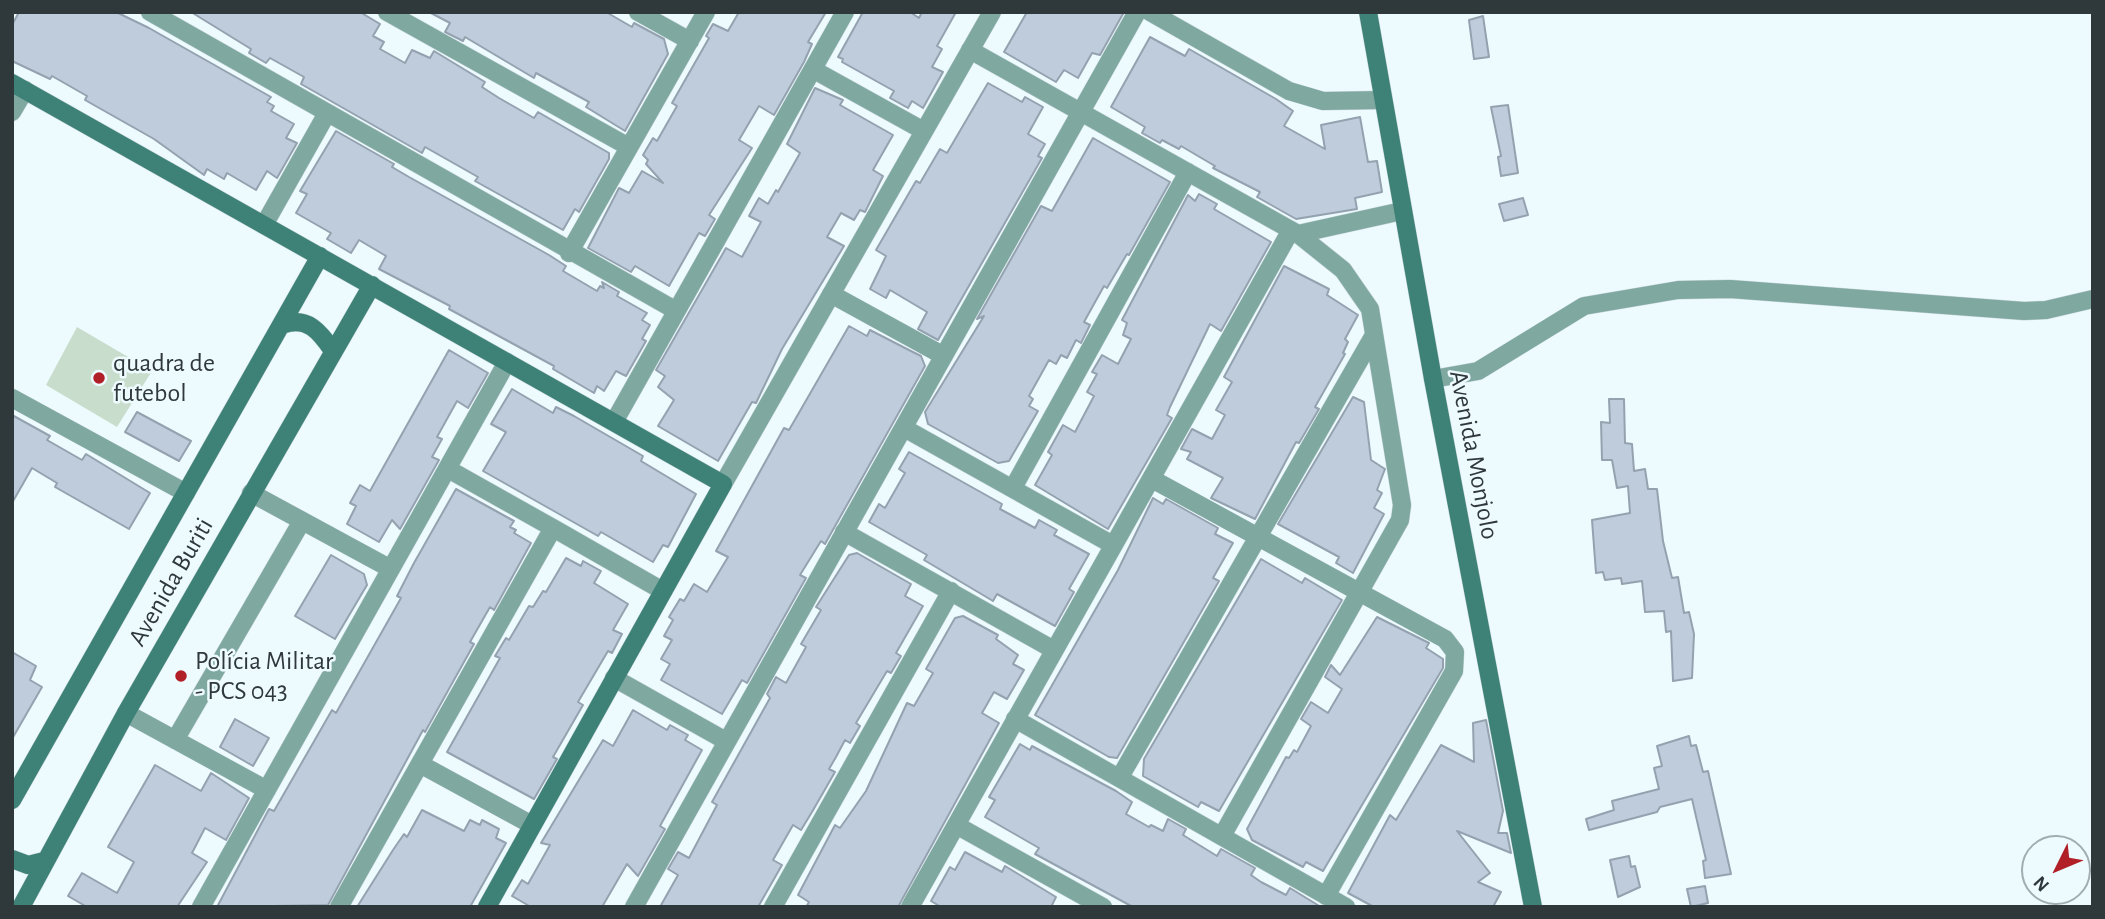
<!DOCTYPE html>
<html>
<head>
<meta charset="utf-8">
<style>
  body { margin:0 }
  #map { position:relative; width:2105px; height:919px; overflow:hidden; background:#edfbff; font-family:"Alegreya Sans",sans-serif }
  canvas { display:block }
  .frame { position:absolute; inset:0; border:14px solid #2f383b; pointer-events:none }
  .north { position:absolute; left:2021px; top:835px; width:70px; height:70px; box-sizing:border-box; background:#edfbff; border:2px solid #a1adb1; border-radius:50%; rotate:227deg; font-size:19px; font-weight:700; line-height:28px; text-align:center; color:#2f383b }
  .north::after { content:''; display:block; margin:auto; width:24px; height:32px; background:#b11f27; clip-path:polygon(50% 0,100% 100%,50% 72%,0 100%) }
</style>
</head>
<body>
<div id="map">
<canvas width="2105" height="919"></canvas>
<div class="frame"></div>
<div class="north">N</div>
</div>
<script>
const g = document.querySelector('canvas').getContext('2d');
g.lineJoin = 'round';
function fill(path, color) {
  g.fillStyle = color;
  g.fill(path, 'evenodd');
}
function strokePath(path, color, width, dash) {
  g.strokeStyle = color;
  g.lineWidth = width;
  g.lineCap = dash ? 'butt' : 'round';
  g.setLineDash(dash || []);
  g.stroke(path);
}
function label(font, color, halo, rows, align = 'center') {
  g.font = font + ' "Alegreya Sans",sans-serif';
  g.lineWidth = 5;
  g.setLineDash([]);
  g.textBaseline = 'middle';
  g.strokeStyle = halo;
  g.fillStyle = color;
  for (const [text, x, y, turn = 0] of rows) {
    g.save();
    g.translate(x, y);
    g.rotate((+turn || 0) * Math.PI / 180);
    g.textAlign = isNaN(turn) ? turn : align;
    if (halo) g.strokeText(text, 0, 0);
    g.fillText(text, 0, 0);
    g.restore();
  }
}
fill(new Path2D(`
  M77,327L152,371L117,427L46,385Z`), '#c9ddcc');
const building = new Path2D(`
  M19,12H116L149,28L271,97L267,102L274,106L271,111L294,124L286,138L297,143L277,178L267,171L256,190L227,173L224,179L207,169L204,175L154,139L85,100L87,96L52,76L50,79L12,61V25Z
  M191,12H360L380,24L373,36L384,42L380,49L405,63L412,50L430,58L434,51L485,82L482,87L499,98L534,118L538,112L609,153V159L579,212L575,209L563,230L475,181L478,177L425,147L422,153L301,84L304,77L270,58L266,63L249,53L251,49Z
  M429,12H606L632,27L634,23L664,39L668,54L625,131L586,107L589,102L536,73L534,78L465,37L463,41L445,32L450,23Z
  M739,12H826L808,42L812,44L804,62L774,115L759,106L739,140L752,148L709,215L715,219L705,236L699,233L669,286L635,266L631,272L588,248L619,188L629,193L642,171L663,183L646,164L648,160L643,155L653,138L657,141L677,106L672,103L709,38L706,36L713,24L728,31Z
  M863,12H910L919,18L922,12H956L937,46L942,49L932,67L943,72L923,108L912,101L908,108L890,98L894,91L842,62L843,59L838,57Z
  M1027,12H1124L1100,55L1092,53L1078,78L1064,70L1056,82L1004,52Z
  M1483,16L1489,57L1474,59L1469,20Z
  M1150,37L1185,56L1189,49L1276,99L1293,111L1284,126L1325,149L1321,125L1360,117L1368,162L1377,161L1382,192L1355,198L1357,209L1296,219L1257,197L1260,192L1213,168L1215,166L1181,146L1179,149L1162,140L1160,143L1142,133L1145,127L1111,107Z
  M988,83L1022,102L1025,97L1043,107L1028,134L1045,144L1038,156L1042,158L938,340L918,329L927,312L890,290L886,298L870,289L886,256L876,250L916,181L920,183L940,149L947,153Z
  M815,88L843,100L840,105L893,135L873,170L883,176L865,212L860,210L854,220L841,213L827,237L844,246L782,349L756,403L752,402L718,461L658,426L674,400L658,387L665,376L656,370L726,248L742,257L761,222L749,216L759,198L768,204L776,190L778,192L800,153L787,144Z
  M1508,105L1518,173L1501,176L1498,157L1501,156L1491,107Z
  M336,131L394,164L392,167L409,177L549,255L566,266L563,271L597,291L600,286L604,288L602,282L619,292L617,296L647,313L642,320L650,325L642,339L646,341L626,376L616,371L604,391L597,386L594,393L553,369L554,366L449,309L450,306L379,269L386,256L359,240L351,253L327,239L331,233L296,213L307,194L300,191Z
  M1093,138L1170,182L1129,255L1127,254L1107,288L1104,286L1084,322L1090,325L1081,343L1076,340L1067,358L1061,355L1056,364L1049,360L1029,396L1033,399L1029,406L1038,411L1009,461L998,463L928,424L925,412L984,316L977,319L1041,206L1052,211Z
  M1199,194L1217,204L1214,209L1271,242L1221,331L1210,324L1170,407L1167,415L1172,418L1108,529L1035,485L1052,455L1048,452L1063,425L1075,432L1094,396L1087,392L1097,374L1092,372L1102,355L1118,364L1131,339L1123,335L1127,323L1122,320L1188,195L1195,201Z
  M1523,198L1528,215L1504,221L1499,204Z
  M1284,266L1329,289L1327,295L1358,315L1345,339L1348,342L1343,353L1345,354L1315,407L1319,409L1299,443L1296,442L1255,519L1211,498L1223,478L1187,459L1191,452L1181,449L1192,429L1212,439L1225,415L1216,410L1232,382L1224,377Z
  M849,326L867,336L870,330L907,349L921,356L925,366L825,544L821,541L800,575L806,578L747,683L742,680L722,714L661,680L670,664L661,659L672,640L664,636L673,620L669,617L680,599L684,601L694,584L707,592L728,557L716,551L784,428L789,430Z
  M449,350L488,373L468,408L457,401L437,437L442,439L432,457L439,460L400,529L392,520L379,542L347,524L356,506L350,503L360,485L370,491Z
  M512,389L553,413L556,407L574,416L643,456L641,461L696,494L668,547L663,545L653,562L601,532L598,536L483,471L506,432L491,424Z
  M1353,397L1364,402L1371,460L1385,469L1377,490L1382,493L1374,508L1384,514L1353,573L1336,563L1339,557L1278,524Z
  M1609,399H1624L1625,443L1632,444L1634,471L1645,469L1648,489H1657L1663,541L1672,578L1678,577L1684,613L1689,612L1694,634L1692,678L1673,681L1671,631L1666,632L1664,611L1645,612L1642,581L1622,584L1621,578L1605,580L1603,572L1596,573L1592,520L1630,513L1628,486L1617,488L1612,460H1602L1601,422L1610,423Z
  M137,412L191,441L179,461L125,432Z
  M12,415L50,436L47,440L82,460L86,454L150,493L129,529L55,487L57,483L32,468L12,503Z
  M909,452L1002,504L1000,509L1035,528L1039,520L1057,530L1054,535L1089,554L1069,589L1074,592L1055,626L997,594L993,601L924,560L927,555L869,522L879,504L885,508L905,473L899,469Z
  M456,489L514,521L510,527L516,530L514,533L531,543L494,610L490,607L470,642L474,644L425,732L423,730L328,905L217,907L269,809L274,811L332,710L336,713L401,598L397,596L414,563Z
  M1153,498L1163,504L1166,499L1218,528L1215,534L1233,543L1213,578L1219,581L1117,758L1109,757L1035,715L1118,570Z
  M857,553L911,584L905,596L923,606L896,653L901,656L891,673L887,671L856,723L860,726L850,743L845,740L836,757L829,769L835,772L812,812L801,830L793,825L773,860L782,865L758,907H660L678,875L668,869L678,852L689,858L717,805L712,802L770,698L767,694L776,677L786,683L806,647L801,644L821,610L816,607L849,555Z
  M331,555L364,574L367,585L335,639L295,616Z
  M566,558L581,566L583,561L601,571L594,583L628,604L613,630L622,634L612,653L608,651L578,702L583,705L553,757L557,759L534,799L447,752L500,658L495,656L506,638L509,640L529,606L533,607L543,591L546,592Z
  M1261,559L1302,583L1305,578L1342,600L1219,811L1201,802L1198,807L1143,776L1144,759Z
  M963,616L998,635L996,639L1018,655L1013,664L1024,670L1007,699L994,692L982,713L999,723L898,907H806L809,902L798,895L826,842L835,825L840,828L866,791L907,703L914,706L933,673L926,669L955,618Z
  M1377,617L1429,643L1426,648L1443,659V668L1323,871L1306,862L1303,867L1252,840L1247,829L1286,757L1289,758L1294,750L1297,752L1311,726L1301,719L1311,702L1328,713L1342,689L1325,677L1331,665L1340,675Z
  M12,652L36,666L30,680L42,687L12,739Z
  M633,710L667,730L670,725L688,735L685,740L702,750L660,826L665,829L638,876L627,864L602,907H531L512,896L522,880L528,884L550,845L541,843L603,740L613,746Z
  M235,719L269,738L253,766L220,747Z
  M1486,720L1503,811L1498,833H1507L1511,853L1457,831L1490,873L1478,882L1501,892L1493,907H1374L1348,893L1390,815L1396,820L1441,745L1474,762L1473,723Z
  M1689,736L1691,746L1696,745L1703,772L1708,771L1731,874L1705,878L1703,861L1706,860L1692,799L1660,807L1657,812L1589,830L1586,819L1614,810L1612,801L1659,789L1654,768L1662,766L1657,746Z
  M1020,744L1030,750L1032,746L1116,791L1132,802L1126,814L1149,827L1151,825L1163,831L1168,819L1186,829L1183,835L1217,856L1221,849L1255,868L1251,875L1261,882L1286,895L1290,888L1321,907H1133L1035,854L1039,848L985,817L995,800L989,797Z
  M155,765L201,791L211,773L249,798L226,840L205,828L192,853L207,862L177,907H87L68,896L82,873L117,893L134,862L108,847Z
  M422,810L464,831L470,820L480,825L482,820L499,829L496,838L506,843L470,907H357L393,850L404,834L407,837Z
  M965,852L1002,872L1005,866L1056,897L1051,907H941L931,901L950,867L955,870Z
  M1629,856L1631,867L1635,866L1640,887L1618,897L1610,860Z
  M1705,886L1708,903L1691,907L1687,889Z`);
fill(building, '#beccdb');
strokePath(building, '#94a2b0', 2);
const street = new Path2D(`
  M150,12L675,310
  M387,12L629,147
  M638,12L690,41
  M1150,12L1289,91L1323,101L1383,100
  M970,50L1298,234L1343,270L1370,309L1402,505L1400,520L1222,836
  M814,70L924,131
  M12,112L25,90
  M264,225L326,115
  M1298,234L1402,211
  M569,253L706,12
  M831,294L944,356
  M1433,379L1478,371L1584,306L1678,290L1730,289L2024,311L2046,310L2093,299
  M12,398L186,493
  M614,422L845,12
  M904,428L1113,545
  M448,469L553,528
  M1152,479L1445,639L1455,652L1454,671L1326,896
  M723,484L992,12
  M1013,488L1188,172
  M251,493L391,569
  M844,532L1054,650
  M614,678L726,741
  M126,713L267,790
  M1015,719L1346,907
  M175,740L302,521
  M420,764L532,825
  M1120,777L1374,335
  M956,825L1103,907
  M201,907L507,362
  M339,907L553,528L663,591
  M634,907L1137,12
  M773,907L951,591
  M910,907L1291,230`);
const secondary = new Path2D(`
  M1368,12L1433,379L1533,907
  M12,83L723,484L487,907
  M282,325C307,315 320,332 333,351
  M12,800L320,256
  M12,859L28,865L44,861
  M21,907L126,713L372,285`);
strokePath(street, '#cbd8dc', 19);
strokePath(secondary, '#cbd8dc', 19);
strokePath(street, '#7fa8a1', 18);
strokePath(secondary, '#3e8177', 18);
for (const [x, y, r, color] of [
  [99,378,7,"#b11f27"],
  [181,676,7,"#b11f27"]
]) {
  const dot = new Path2D();
  dot.arc(x, y, r, 0, 2 * Math.PI);
  g.fillStyle = color;
  g.fill(dot);
  strokePath(dot, '#edfbff', 2.5);
}
label('26px', '#2f383b', '#edfbff', [
  ["quadra de",113,363],
  ["futebol",113,393],
  ["Polícia Militar",195,661],
  ["- PCS 043",195,691]
], 'left');
label('26px', '#2f383b', '#edfbff', [
  ["Avenida Monjolo",1474,455,79],
  ["Avenida Buriti",171,582,-60]
]);
</script>
</body>
</html>
